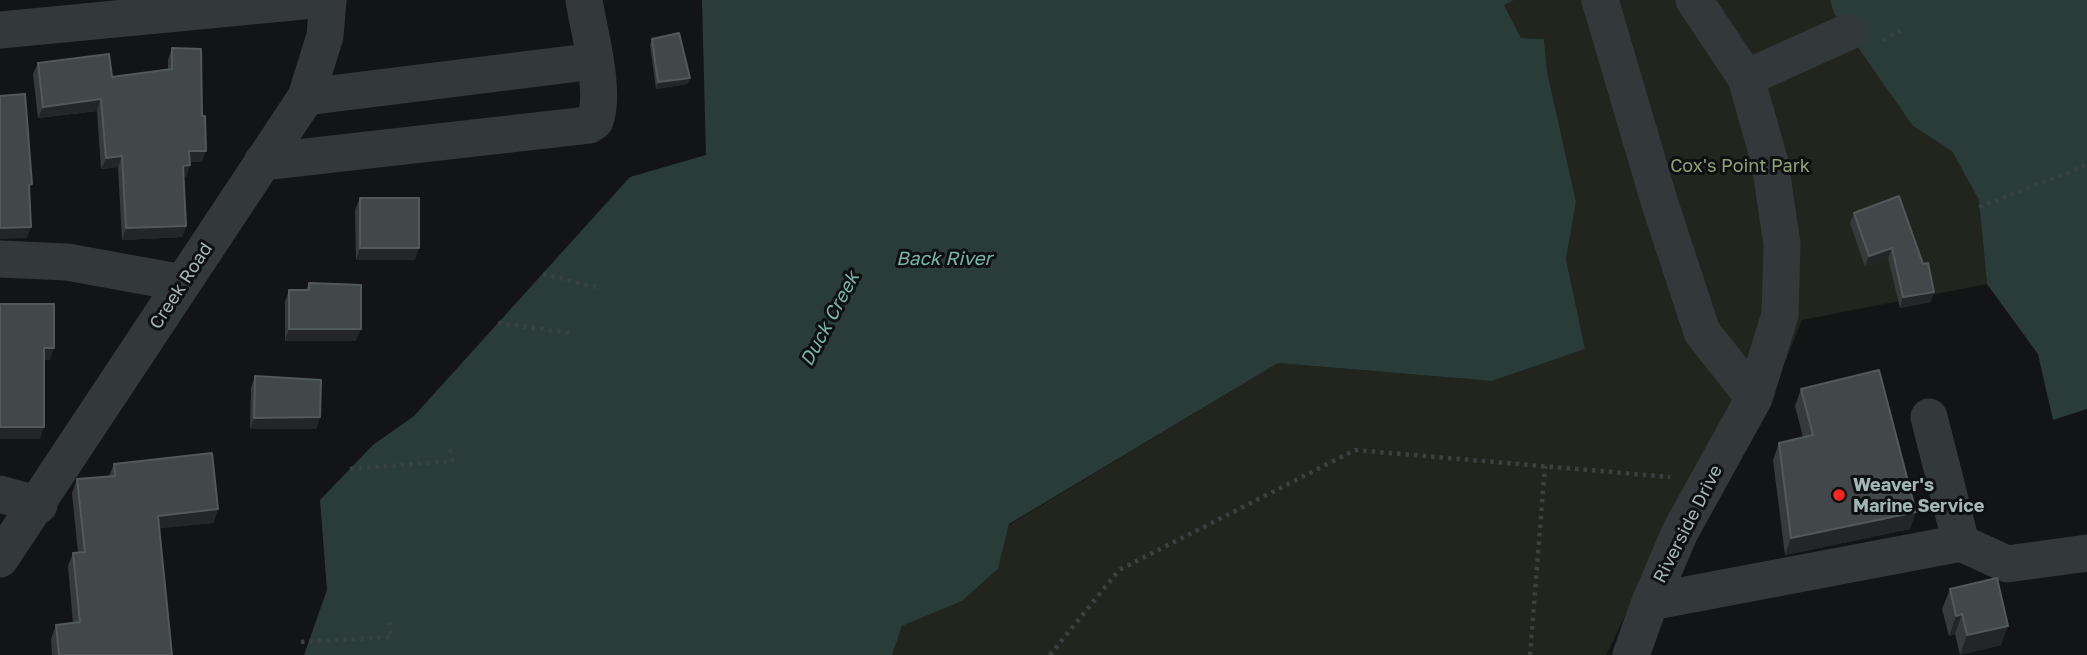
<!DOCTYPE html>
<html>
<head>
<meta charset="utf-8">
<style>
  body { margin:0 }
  canvas { display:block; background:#131415 }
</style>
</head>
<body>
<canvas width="2087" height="655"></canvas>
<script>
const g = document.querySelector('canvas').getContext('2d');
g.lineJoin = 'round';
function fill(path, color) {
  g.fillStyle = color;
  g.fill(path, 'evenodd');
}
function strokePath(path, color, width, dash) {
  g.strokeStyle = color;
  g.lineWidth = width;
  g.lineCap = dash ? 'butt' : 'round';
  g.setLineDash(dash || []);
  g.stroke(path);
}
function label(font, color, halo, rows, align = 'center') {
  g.font = font + ' "Golos Text",sans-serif';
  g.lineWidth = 6;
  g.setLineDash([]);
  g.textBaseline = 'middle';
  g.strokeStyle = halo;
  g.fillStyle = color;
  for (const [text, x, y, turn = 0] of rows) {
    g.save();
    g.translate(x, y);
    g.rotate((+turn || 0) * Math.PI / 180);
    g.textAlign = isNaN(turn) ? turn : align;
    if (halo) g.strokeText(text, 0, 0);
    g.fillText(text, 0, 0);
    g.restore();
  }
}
fill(new Path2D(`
  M1514,0H1846L1913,126L1952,150L1979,200L1987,284L1802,320L1786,360L1728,406L1606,655H892L902,626L962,601L998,569L1009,525L1278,363L1492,381L1585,349L1566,259L1576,202L1547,71L1544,39L1521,38L1504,5Z`), '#21251d');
fill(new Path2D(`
  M702,0H1514L1504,5L1521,38L1544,39L1547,71L1576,202L1566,259L1585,349L1492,381L1278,363L1009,524L998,569L962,601L902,626L892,655H304L327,590L320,500L373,445L414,416L630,177L706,155Z
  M1830,0H2087V409L2053,420L2038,354L1987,284L1979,200L1952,151L1913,126L1834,13Z`), '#2a3c38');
strokePath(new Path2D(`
  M1883,40L1901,31
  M1979,207L2087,165
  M543,274L600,288
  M498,323L570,333
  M350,469L452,461L449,444
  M301,642L391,637L389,617
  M1050,655L1119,570L1355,450L1670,477
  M1530,655L1545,466`), '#394141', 4.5, [3.5, 5]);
strokePath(new Path2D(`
  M1600,0L1660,204L1702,332L1754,398
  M0,30L313,0
  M1746,78L1848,32
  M306,97L595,61
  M262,162L589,125L595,121C606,91 589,32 584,0
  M0,259L67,262L183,283
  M0,494L39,505
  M1961,543L2007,564L2087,553
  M0,559L306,97L325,36L328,0
  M1650,602L1961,543L1929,417
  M1631,655L1650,602L1680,532L1754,398L1780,315L1782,244L1770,163L1746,78L1694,0`), '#33393a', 37);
fill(new Path2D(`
  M652,39L690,78L687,84L656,89L650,45Z
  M172,48L202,162H190V165L186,177H183L186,226L182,237L122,240L118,167L101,169L97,111L38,118L33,74L38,63L112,77L168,70V60Z
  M1899,196L1931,302L1900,308L1888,258L1865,267L1850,223L1854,213Z
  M360,198L415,260H356L355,210Z
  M309,283L356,341H285V302L289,290H306Z
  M255,376L320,417L316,429H250L251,388Z
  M1801,389L1910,529L1785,555L1773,460L1779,443L1803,437L1795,406Z
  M114,464L218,509L213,523L159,528L172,655H52L51,639L56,625L73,623L68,566L73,553L78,552L72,493L77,479L109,476Z
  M1950,589L2001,645L1960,655L1955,634L1949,636L1942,609Z`), '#363a3b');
fill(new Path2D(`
  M690,78L687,84L656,89L658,82Z
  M101,99L97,111L38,118L43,107Z
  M189,151H206L202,162H185Z
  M122,156L118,167L101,169L106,158Z
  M190,165L186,177H179L183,166Z
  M186,226L182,237L122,240L126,228Z
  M31,227L27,238L0,239V228Z
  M360,248H419L415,260H356Z
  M1892,248L1888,258L1865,267L1869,256Z
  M1934,292L1931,302L1900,308L1903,297Z
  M289,329H361L356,341H285Z
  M44,348H54L50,360H39Z
  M320,417L316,429H250L254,418Z
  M0,427H44L40,439H0Z
  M218,509L213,523L153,529L158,516Z
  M1916,512L1910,529L1785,555L1791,538Z
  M1962,614L1955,634L1949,636L1956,616Z
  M2008,626L2001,645L1960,655L1967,635Z`), '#232526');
const building = new Path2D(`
  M679,33L690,78L658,82L652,39Z
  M172,48L201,49L202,116H205L206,151H189L190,165L183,166L186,226L126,228L122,156L106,158L101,99L43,107L38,63L109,54L112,77L172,69Z
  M25,94L32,184L29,185L31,227L0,228V96Z
  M1899,196L1923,264L1928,263L1934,292L1903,297L1892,248L1869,256L1854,213Z
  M360,198H419V248H360Z
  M309,283L361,285V329H289V290H309Z
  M0,304H54V348H44V427H0Z
  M1879,370L1916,512L1791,538L1779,443L1813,435L1801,389Z
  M255,376L321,380L320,417L254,418Z
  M212,453L218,509L158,516L172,655H59L56,625L80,622L73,553L85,552L77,479L115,476L114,464Z
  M1997,578L2008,626L1967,635L1962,614L1956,616L1950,589Z`);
fill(building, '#424849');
strokePath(building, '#51595a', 2);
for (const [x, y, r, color] of [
  [1839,495,7,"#ff2521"]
]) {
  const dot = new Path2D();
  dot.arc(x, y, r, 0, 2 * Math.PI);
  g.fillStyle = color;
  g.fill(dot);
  strokePath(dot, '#0e0f10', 2.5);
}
label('18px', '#91a478', '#0e0f10', [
  ["Cox's Point Park",1740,166]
]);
label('18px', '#a3b6b7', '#0e0f10', [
  ["Creek Road",181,286,-57],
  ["Riverside Drive",1688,524,-63]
]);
label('bold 18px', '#a3b6b7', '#0e0f10', [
  ["Weaver's",1853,485],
  ["Marine Service",1853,506]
], 'left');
label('italic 19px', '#76b6aa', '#0e0f10', [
  ["Back River",944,259],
  ["Duck Creek",830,319,-62]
]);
</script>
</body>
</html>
